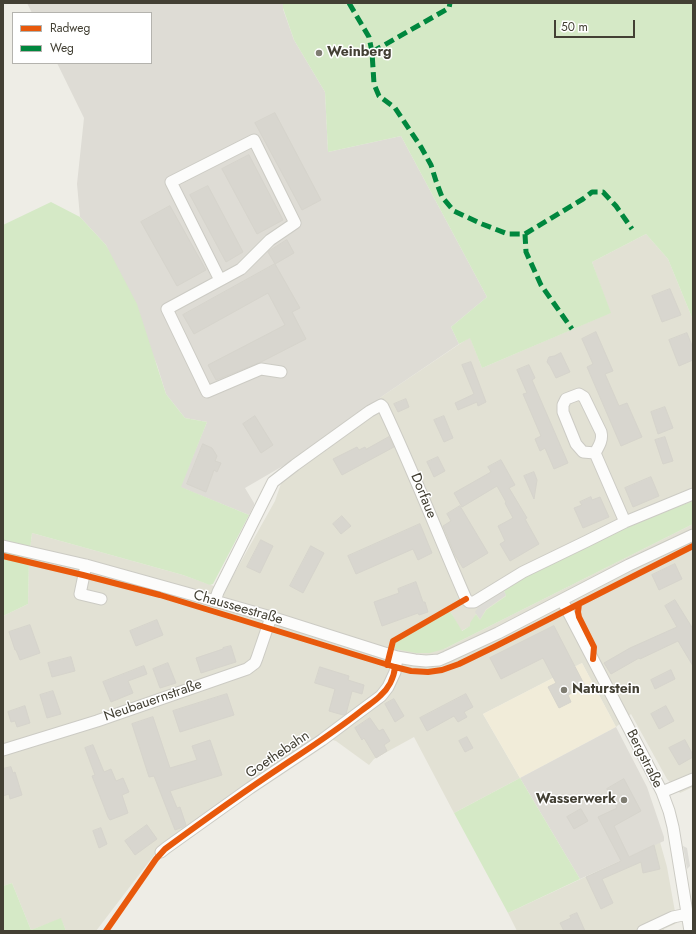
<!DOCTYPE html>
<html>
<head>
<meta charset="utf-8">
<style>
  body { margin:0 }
  #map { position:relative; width:696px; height:934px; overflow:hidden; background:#eeede6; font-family:Jost,sans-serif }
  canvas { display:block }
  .frame { position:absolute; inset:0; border:4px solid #434034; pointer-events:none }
  .legend { position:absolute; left:12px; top:12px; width:140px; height:52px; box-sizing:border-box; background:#fff; border:1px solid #b4b3ae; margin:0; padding:5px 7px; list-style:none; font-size:12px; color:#434034 }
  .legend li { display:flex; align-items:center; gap:8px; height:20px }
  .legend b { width:20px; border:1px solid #b4b3ae }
  .scale { position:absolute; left:554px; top:20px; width:81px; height:18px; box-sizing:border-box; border:2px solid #434034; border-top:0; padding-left:5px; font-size:12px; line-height:14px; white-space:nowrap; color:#434034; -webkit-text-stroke:3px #fff; paint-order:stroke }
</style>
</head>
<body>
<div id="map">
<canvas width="696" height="934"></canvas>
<div class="frame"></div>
<ul class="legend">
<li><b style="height:5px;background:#e8590c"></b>Radweg</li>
<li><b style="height:5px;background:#00873e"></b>Weg</li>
</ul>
<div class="scale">50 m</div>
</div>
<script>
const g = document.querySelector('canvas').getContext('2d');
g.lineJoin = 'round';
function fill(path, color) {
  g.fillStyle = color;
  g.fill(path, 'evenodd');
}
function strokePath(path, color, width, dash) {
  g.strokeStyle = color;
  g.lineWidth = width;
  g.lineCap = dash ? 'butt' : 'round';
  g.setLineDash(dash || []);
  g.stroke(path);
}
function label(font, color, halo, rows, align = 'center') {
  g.font = font + ' Jost,sans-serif';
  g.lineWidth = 3;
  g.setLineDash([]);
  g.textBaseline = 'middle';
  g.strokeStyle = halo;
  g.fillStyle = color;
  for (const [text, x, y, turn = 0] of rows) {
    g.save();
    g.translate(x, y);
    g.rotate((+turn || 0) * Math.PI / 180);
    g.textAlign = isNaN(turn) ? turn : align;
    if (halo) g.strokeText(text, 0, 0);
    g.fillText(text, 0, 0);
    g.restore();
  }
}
fill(new Path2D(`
  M646,234L668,259L693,320V501L625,526L503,589L506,596L486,610L480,621L476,614L471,626L461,631L450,611L444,649L693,524V787L680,793L667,779L631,714L616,727L582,663L483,714L520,778L454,813L414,737L374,759L369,765L336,741L320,736L158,850L96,931H66L61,919L31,930L12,883L3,886V616L28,604L29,558L32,533L183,575L225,590L275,501L288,463L384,395L470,337L482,368L610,313L592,262Z
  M660,842L667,867L677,923L664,929V931H517L508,913Z`), '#e2e1d4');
fill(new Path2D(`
  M582,663L616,727L520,778L483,714Z`), '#f1ecd9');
fill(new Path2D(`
  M27,3H283V9L294,40L325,92L328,152L401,136L487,297L451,327L459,344L384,395L288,463L245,488L254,503V505L249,515L180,487L207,422L185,418L166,394L157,365L106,245L80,217L77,184L84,118L57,63H151V13H32Z
  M616,727L647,787L664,837V841L580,879L520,778Z`), '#dedcd5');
fill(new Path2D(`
  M283,3H693V320L668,259L646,234L592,262L611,313L482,368L470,338L459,344L451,327L487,297L401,136L328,152L325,92L294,40L283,8Z
  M51,202L80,217L106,245L137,304L166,394L185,418L207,422L181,487L249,515L213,584L210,585L183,575L32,533L29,558L28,604L3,616V225Z
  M693,501V524L444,649L430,653H416L395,649L394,647L396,642L450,611L462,631L470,626V623L476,614L480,620L486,610L506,596L503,588L625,526Z
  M520,778L580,879L508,913L454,813Z
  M12,883L31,930L61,918L66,931H3V886Z`), '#d5e9c6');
fill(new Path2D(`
  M503,589L506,595L486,609L480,619L475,612L481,603Z
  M683,846L687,848L690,866L687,869Z`), '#dddcd6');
const building = new Path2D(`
  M275,113L321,200L302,210L255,123Z
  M249,155L283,220L257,234L222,169Z
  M208,186L243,252L226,262L190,195Z
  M170,206L206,270L177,286L141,222Z
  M287,240L294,253L275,264L268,252Z
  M275,264L300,308L292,312L306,339L261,362L216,380L208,365L285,325L268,293L194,334L183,315Z
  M670,289L681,315L662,322L652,296Z
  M596,332L613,371L605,374L619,406L627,403L642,437L621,446L587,367L593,364L582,339Z
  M687,333L693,348V360L679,366L669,340Z
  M561,353L570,372L556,378L550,366L547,362L548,359L549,357L554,356Z
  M471,362L486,402L478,406L477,402L458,410L455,403L474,394L462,365Z
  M529,365L535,378L532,380L568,463L554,469L545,448L540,451L535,439L541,436L523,394L527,393L517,370Z
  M406,399L409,407L398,412L394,404Z
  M665,407L673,428L658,434L651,412Z
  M255,416L273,445L261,453L243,424Z
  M444,416L453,438L444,442L434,420Z
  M389,437L394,447L342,475L333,459L357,447L359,450L365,447L366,449Z
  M665,437L673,461L663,464L655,440Z
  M203,444L212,448L217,456L215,461L221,463L217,472L214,470L206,492L187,484Z
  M438,457L445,471L434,477L427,462Z
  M501,460L515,485L509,488L527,518L525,519L539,544L510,561L500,544L505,541L498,526L513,518L505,503L506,502L497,486L462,507L454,493L491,472L488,467Z
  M534,472L537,480L534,499L524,476Z
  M651,477L659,496L633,507L625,488Z
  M591,497L592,500L600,497L609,517L583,528L574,508L582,505L580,502Z
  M460,506L488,553L463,568L455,555L443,526L451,521L447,514Z
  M342,516L351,526L341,534L333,524Z
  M420,524L432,553L418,560L413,549L356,574L348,556Z
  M261,540L273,546L260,573L247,567Z
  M311,546L324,553L303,593L290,586Z
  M675,564L682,579L659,590L652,575Z
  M416,582L423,602H425L428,612L419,615L418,613L382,626L374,602L399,593L398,589Z
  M675,600L693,629V666L678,641L640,659L639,658L611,674L604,663L630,648L677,627L665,606Z
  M157,620L163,635L136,646L130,631Z
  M30,625L40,653L20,660L16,650H15L9,632Z
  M554,626L585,686L568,695L571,702L559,708L548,687L556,683L543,658L501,679L490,658Z
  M231,646L236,662L201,673L196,658L223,649V648Z
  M71,657L75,671L52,677L48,663Z
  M168,663L176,683L160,688L153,669Z
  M144,666L147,674L128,681L133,693L111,702L103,682Z
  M320,667L349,676L348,680L364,685L362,694L352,691L346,714L343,715L329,711L335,689L315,683Z
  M671,670L675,679L655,689L651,680Z
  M53,691L61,714L47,718L40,695Z
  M227,694L234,715L180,732L173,711Z
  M466,694L473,707L464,712L467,717L458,722L454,716L427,731L420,718Z
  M394,699L404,716L395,722L385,704Z
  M25,706L30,723L17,727L15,721L11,722L8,712Z
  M666,706L674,721L659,729L651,714Z
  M153,717L170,768L197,760L192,746L210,740L222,775L170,791L177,808L180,807L186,825L183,827L175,830L154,776L149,777L132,724Z
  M370,718L379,731L383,729L390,741L384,745L387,751L376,758L364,738L362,740L355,728Z
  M467,737L473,748L465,752L459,741Z
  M685,740L693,755V757L679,765L669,748Z
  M93,745L104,772L111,769L116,781L123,778L129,792L122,795L128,813L110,820L108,817L92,776L95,775L85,748Z
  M11,767L13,773L15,772L22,795L10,799L9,794L3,796V769Z
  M624,779L641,811L614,826L629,857L654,845L660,869L643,873L641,862L602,879L613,903L601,909L586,877L621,861L598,817L617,808L607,789Z
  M581,809L588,821L574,829L567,817Z
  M147,825L157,839L135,855L125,841Z
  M101,828L107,844L99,848L93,831Z
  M577,913L585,931H564L560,923L571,918L570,916Z`);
fill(building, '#d8d6cf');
strokePath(building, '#d6d4cc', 1);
const minor = new Path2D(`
  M220,280L171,182L254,140L295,223L270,240L241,269L167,309L207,392L261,369L281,372
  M595,453L583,452L576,444L563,412V405L566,399L579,394L584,397L601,432C603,440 599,446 595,453L625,522
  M3,546L86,565L208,599L271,617L397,657L415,660L426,661L439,660L446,657L498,633L629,565L693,535
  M86,565L80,594L101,599
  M562,600L662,792L669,811L673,827L690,931
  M215,601L218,592L273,482L295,465L370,411L381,405L383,407C413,470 438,535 466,599L469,602H474L523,572L587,541L625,522L693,494
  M3,750L97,721L247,669L255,663L257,658L271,617
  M662,792L693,779
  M161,852L166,848L250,788L322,740L350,719L381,696L388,687L395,672L397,657
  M643,931L673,917L688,914`);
strokePath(minor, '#cccbc4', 13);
strokePath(minor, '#fcfcfb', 11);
strokePath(new Path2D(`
  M349,3L369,37L372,52L374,84L379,96L395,108L421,147L431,165L436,181L442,197L454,211L482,224L508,234H525L583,199L592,192H603L616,206L632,229
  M372,52L449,8L450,3
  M525,234L526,252L541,285L572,329`), '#00873e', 5, [10, 5]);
strokePath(new Path2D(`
  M3,556L83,575L160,595L395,667L411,671L428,672L442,670L459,664L494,647L693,546
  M579,604L578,612L579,617L594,647L593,659
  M387,665L393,641L466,599
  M106,931L156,859L165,849C203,821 242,793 281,767C308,749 336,731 361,711C367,706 374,702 380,696C388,689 394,678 395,667`), '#e8590c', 6);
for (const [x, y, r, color] of [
  [319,53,4,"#7f7d72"],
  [564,690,4,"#7f7d72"],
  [624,800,4,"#7f7d72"]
]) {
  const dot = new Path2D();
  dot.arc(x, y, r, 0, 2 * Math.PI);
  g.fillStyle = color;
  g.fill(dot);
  strokePath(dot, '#fff', 1.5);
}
label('bold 14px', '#434034', '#fff', [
  ["Weinberg",327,53],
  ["Naturstein",572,690],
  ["Wasserwerk",616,800,"right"]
], 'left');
label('14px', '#434034', '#fff', [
  ["Dorfaue",423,496,68],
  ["Chausseestraße",238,608,16],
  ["Neubauernstraße",153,701,-19],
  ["Goethebahn",278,755,-34],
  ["Bergstraße",644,759,63]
]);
</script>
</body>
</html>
